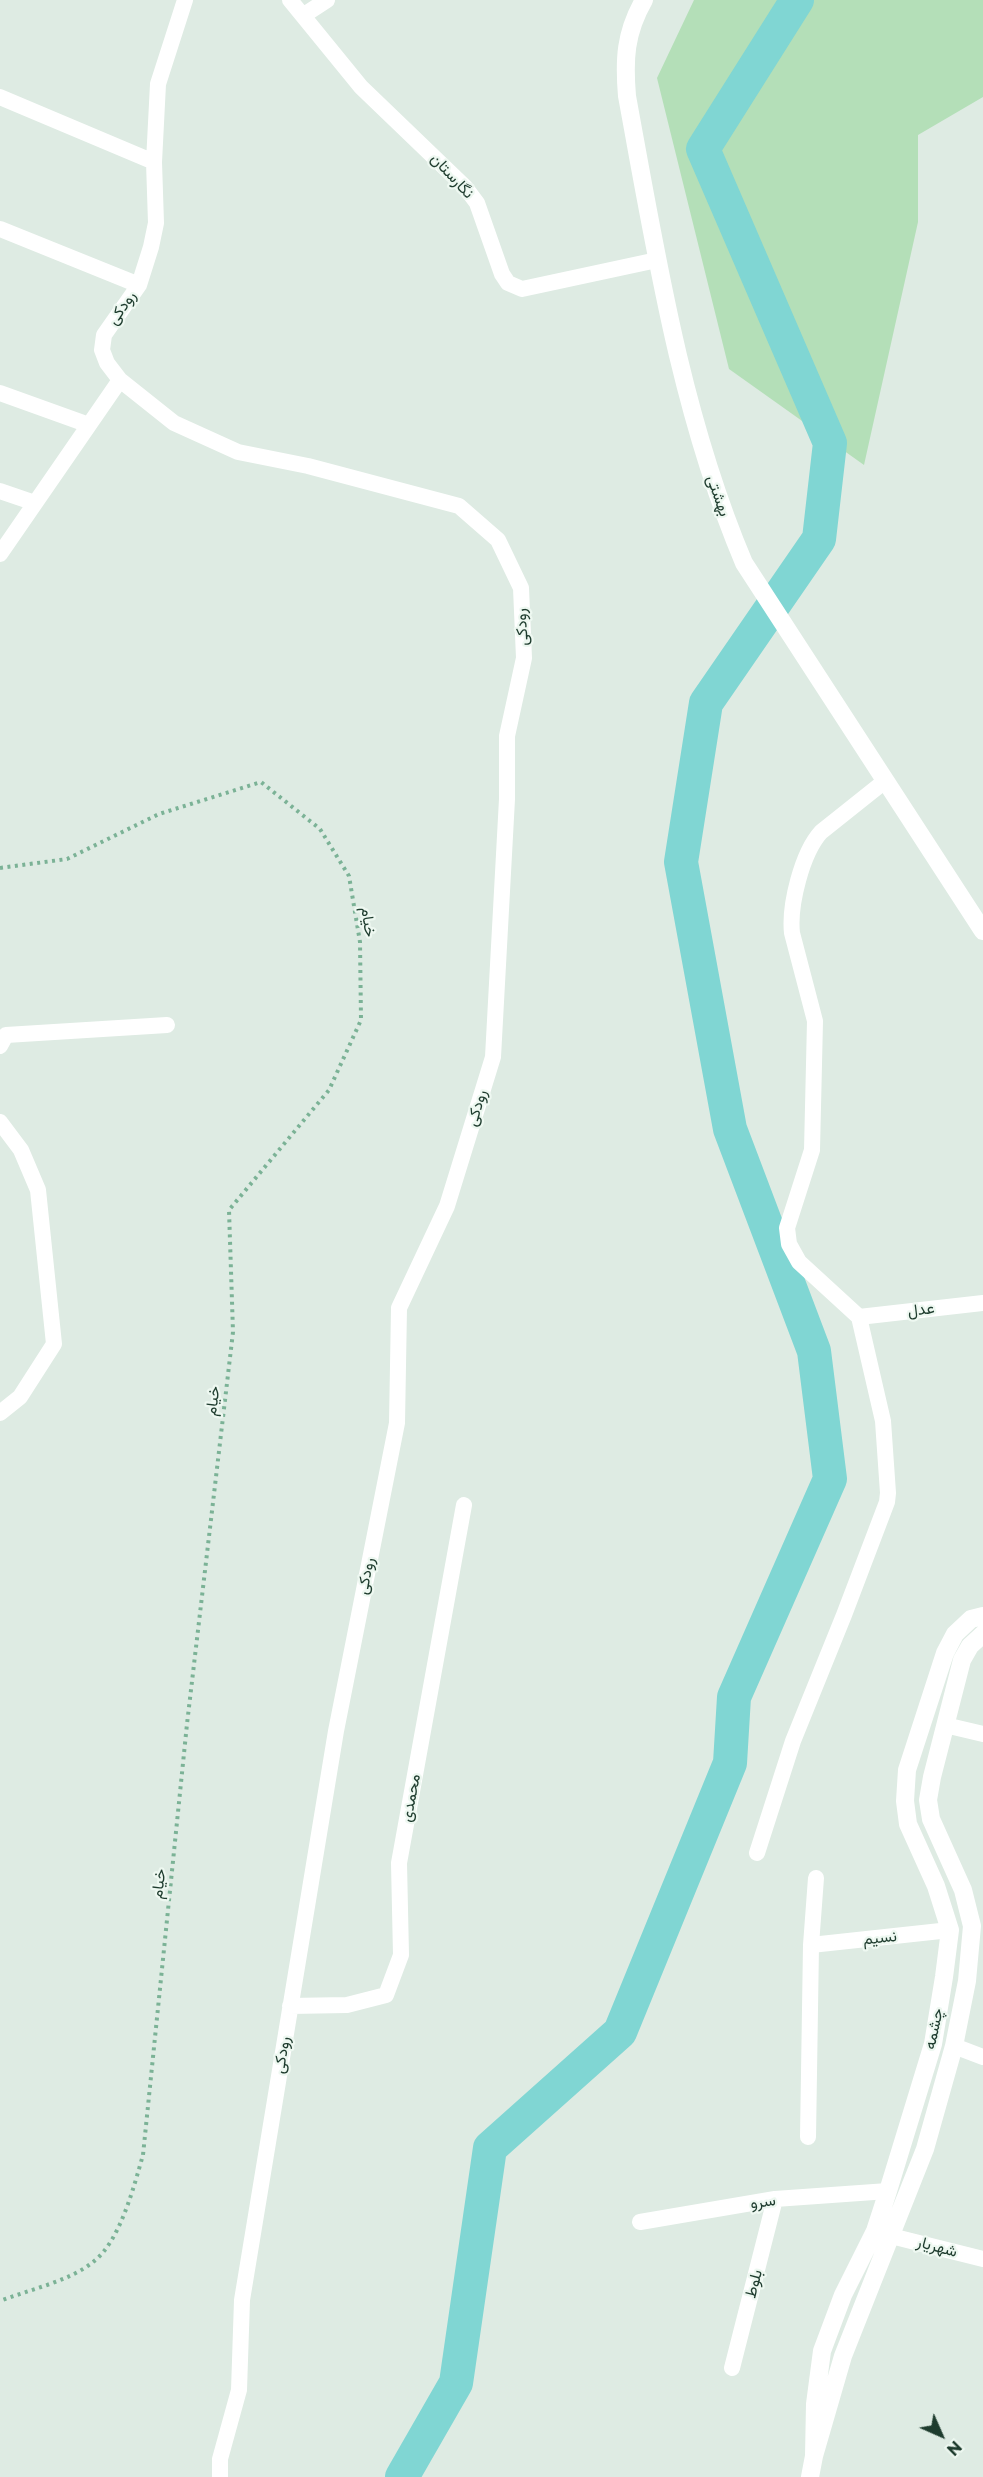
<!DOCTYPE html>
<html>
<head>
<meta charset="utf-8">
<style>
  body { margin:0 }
  #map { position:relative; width:983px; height:2477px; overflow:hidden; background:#deebe3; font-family:Montserrat,sans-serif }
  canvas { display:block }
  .north { position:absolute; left:911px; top:2405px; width:60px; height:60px; -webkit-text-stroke:4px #eef8f1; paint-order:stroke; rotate:135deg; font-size:16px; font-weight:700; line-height:24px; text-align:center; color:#1e3c2e }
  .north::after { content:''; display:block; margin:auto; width:21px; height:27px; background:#1e3c2e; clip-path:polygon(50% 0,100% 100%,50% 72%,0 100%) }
</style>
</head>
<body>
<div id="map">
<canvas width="983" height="2477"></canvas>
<div class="north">N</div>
</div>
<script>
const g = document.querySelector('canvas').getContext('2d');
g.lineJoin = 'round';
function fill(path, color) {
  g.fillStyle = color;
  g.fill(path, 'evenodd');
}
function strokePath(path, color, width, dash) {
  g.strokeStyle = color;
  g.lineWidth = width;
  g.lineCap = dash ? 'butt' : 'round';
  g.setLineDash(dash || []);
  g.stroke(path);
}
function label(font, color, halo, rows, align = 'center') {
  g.font = font + ' Montserrat,Vazirmatn,sans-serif';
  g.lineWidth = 4.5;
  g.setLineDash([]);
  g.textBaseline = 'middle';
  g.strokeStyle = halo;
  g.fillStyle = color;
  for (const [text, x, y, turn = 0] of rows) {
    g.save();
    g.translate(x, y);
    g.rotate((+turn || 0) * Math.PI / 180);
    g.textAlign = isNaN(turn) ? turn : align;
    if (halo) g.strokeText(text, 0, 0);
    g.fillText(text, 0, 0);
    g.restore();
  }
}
fill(new Path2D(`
  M694,0H983V97L918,135V222L864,465L729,369L657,78Z`), '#b4dfb8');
strokePath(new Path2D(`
  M402,2477L456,2383L490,2148L620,2032L730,1763L734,1697L830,1479L814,1351L730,1129L681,862L706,703L819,539L830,443L703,149L797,0`), '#80d6d3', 34);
strokePath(new Path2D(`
  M0,868L67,859L159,814L261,782L320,829L349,876L360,942L361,1020L329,1090L229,1210L233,1332L187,1724L143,2155C134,2186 120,2242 93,2262C70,2281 28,2290 0,2301`), '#7bb296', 4, [3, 4.5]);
strokePath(new Path2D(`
  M185,0L158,84L154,162L156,223L151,247L139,285L104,335L102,350L107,363L120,380L174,423L238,452L308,466L459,506L498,540L521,588L524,658L507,736V799L493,1057L447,1206L399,1308L397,1423L336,1731L242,2300L239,2390L220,2459V2477
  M290,0L361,87L465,187L477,203L502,274L508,283L522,289L657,260
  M304,15L327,0
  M0,97L154,162
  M0,229L139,285
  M0,393L89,425
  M0,491L35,503
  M0,554L120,380
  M0,1046L6,1035L167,1025
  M0,1122L21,1150L38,1190L54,1344L20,1397L0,1413
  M859,1317L983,1303
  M945,1725L983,1734
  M757,1853L793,1741L844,1615L887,1502L888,1493L883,1421L859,1317L799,1262L789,1244L787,1228L812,1150L815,1021L792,933C789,905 802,853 821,832L885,781
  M811,1945L950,1930
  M290,2006L347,2005L386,1995L401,1955L399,1863L464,1505
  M954,2046L983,2057
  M808,2137L811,1945L816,1878
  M640,2222L775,2199L888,2191
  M879,2233L983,2259
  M732,2368L775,2199`), '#fff', 16);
strokePath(new Path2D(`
  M644,0C625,33 624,60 627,96C656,254 681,414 744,563L983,931
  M814,2456L815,2404L822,2351L843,2295L875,2231L888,2191L933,2044L944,1977L950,1930L936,1886L908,1824L905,1801L907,1770L945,1653L955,1634L971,1619L983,1616
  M810,2477L814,2456L843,2356L925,2149L954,2046L967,1981L972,1926L963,1890L931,1819L928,1800L932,1777L962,1660L970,1646L983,1634`), '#fff', 18);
label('16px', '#1e3c2e', '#eef8f1', [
  ["نگارستان",452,176,47],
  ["رودکی",122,308,-55],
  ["بهشتی",718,496,71],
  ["رودکی",522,627,-93],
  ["خیام",368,922,82],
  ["رودکی",477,1108,-73],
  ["عدل",921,1310,-7],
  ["خیام",213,1401,-83],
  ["رودکی",366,1576,-79],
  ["محمدی",411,1798,-79],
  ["خیام",159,1884,-84],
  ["نسیم",880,1938,-6],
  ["چشمه",934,2029,-78],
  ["رودکی",282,2055,-81],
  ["سرو",763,2202,-8],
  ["شهریار",937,2247,15],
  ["بلوط",754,2284,-76]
]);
</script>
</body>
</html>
